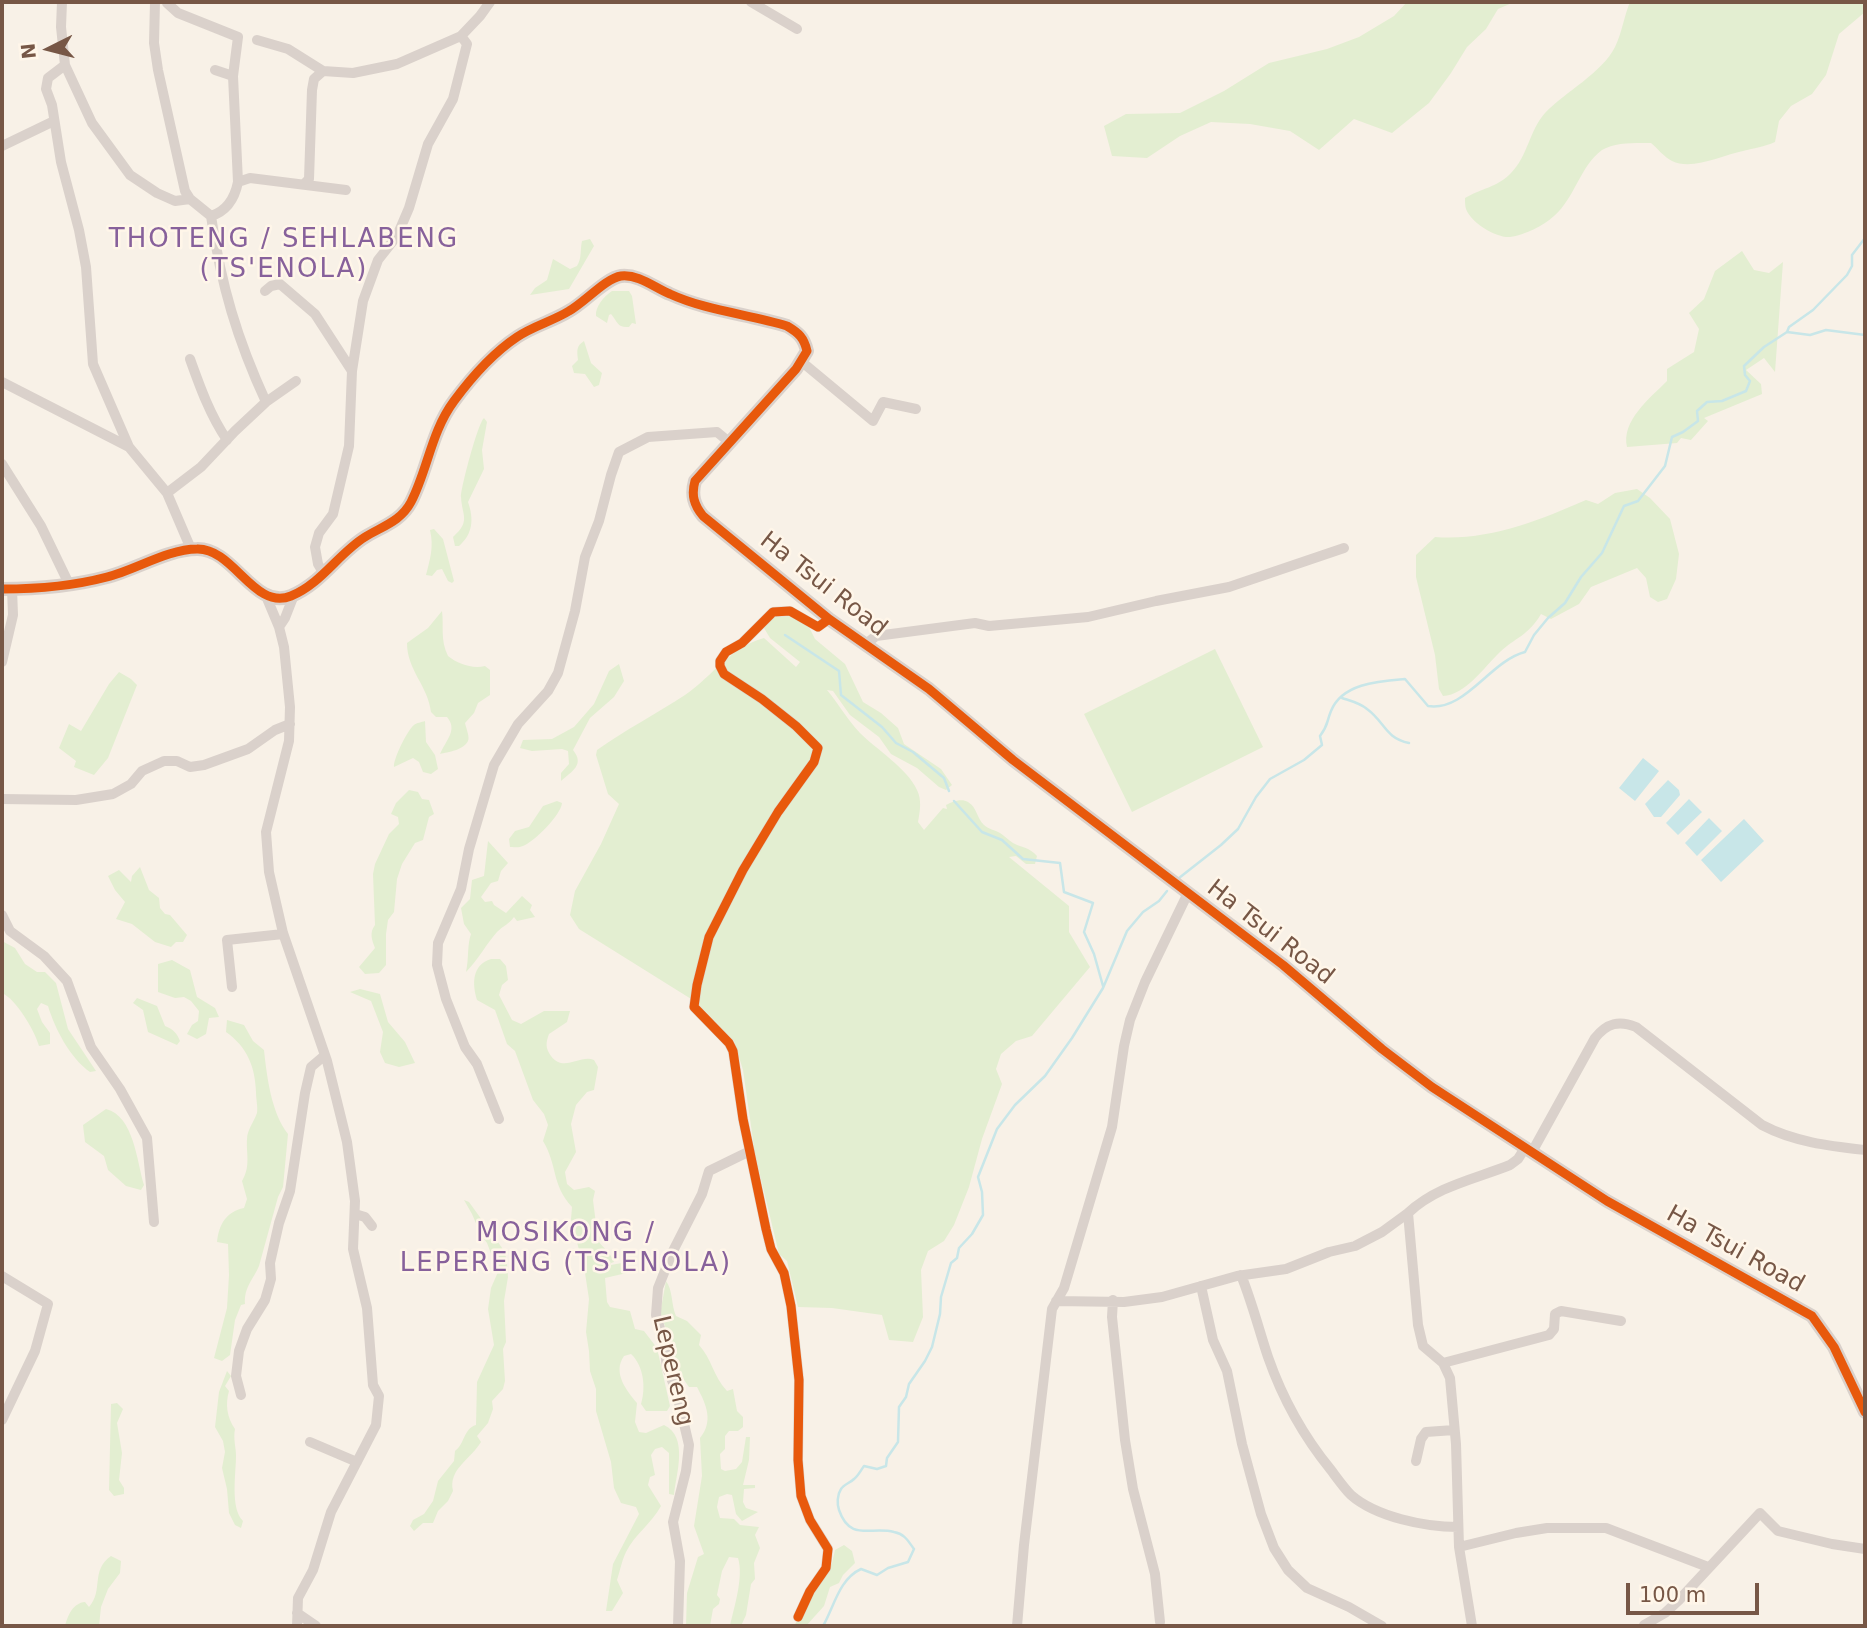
<!DOCTYPE html>
<html>
<head>
<meta charset="utf-8">
<style>
  body { margin:0 }
  #map { position:relative; width:1867px; height:1628px; overflow:hidden; background:#f8f1e7; font-family:"DejaVu Sans",sans-serif }
  canvas { display:block }
  .frame { position:absolute; inset:0; border:4px solid #775746; pointer-events:none }
  .north { position:absolute; left:14px; top:14px; width:70px; height:70px; -webkit-text-stroke:5px #fff6e9; paint-order:stroke; rotate:264deg; font-size:19px; font-weight:700; line-height:28px; text-align:center; color:#775746 }
  .north::after { content:''; display:block; margin:auto; width:24px; height:32px; background:#775746; clip-path:polygon(50% 0,100% 100%,50% 72%,0 100%) }
  .scale { position:absolute; left:1626px; top:1583px; width:133px; height:32px; box-sizing:border-box; border:4px solid #775746; border-top:0; padding-left:9px; font-size:21px; line-height:24px; white-space:nowrap; color:#775746; -webkit-text-stroke:5px #fff6e9; paint-order:stroke }
</style>
</head>
<body>
<div id="map">
<canvas width="1867" height="1628"></canvas>
<div class="frame"></div>
<div class="north">N</div>
<div class="scale">100 m</div>
</div>
<script>
const g = document.querySelector('canvas').getContext('2d');
g.lineJoin = 'round';
function fill(path, color) {
  g.fillStyle = color;
  g.fill(path, 'evenodd');
}
function strokePath(path, color, width, dash) {
  g.strokeStyle = color;
  g.lineWidth = width;
  g.lineCap = dash ? 'butt' : 'round';
  g.setLineDash(dash || []);
  g.stroke(path);
}
function label(font, color, halo, rows, align = 'center') {
  g.font = font + ' "DejaVu Sans",sans-serif';
  g.lineWidth = 5;
  g.setLineDash([]);
  g.textBaseline = 'middle';
  g.strokeStyle = halo;
  g.fillStyle = color;
  for (const [text, x, y, turn = 0] of rows) {
    g.save();
    g.translate(x, y);
    g.rotate((+turn || 0) * Math.PI / 180);
    g.textAlign = isNaN(turn) ? turn : align;
    if (halo) g.strokeText(text, 0, 0);
    g.fillText(text, 0, 0);
    g.restore();
  }
}
fill(new Path2D(`
  M1407,2L1512,3L1498,9L1486,29L1467,47L1451,73L1429,103L1392,133L1354,119L1319,150L1290,131L1250,124L1211,122L1180,136L1147,158L1112,156L1104,126L1126,114L1180,113L1224,91L1269,63L1327,49L1359,37L1394,16Z
  M1630,2H1865V12L1839,34L1826,75L1812,94L1791,106L1779,121L1775,142C1764,147 1754,148 1743,151C1723,155 1692,171 1672,161C1664,157 1657,148 1651,143C1636,143 1615,142 1602,150C1580,166 1575,198 1554,216C1543,226 1525,235 1510,237C1496,238 1471,223 1466,209C1465,206 1465,202 1465,198C1480,189 1498,187 1511,173C1528,156 1529,131 1545,113C1565,92 1602,73 1615,47C1622,33 1624,16 1630,2Z
  M590,239L594,246L569,289L530,295L535,288L547,280L553,259L570,269L577,266C582,258 580,250 582,241Z
  M1742,251L1754,270L1769,273L1783,262L1775,372L1764,358L1746,370L1761,384L1762,394L1704,418L1708,421L1691,440L1681,438L1677,443L1627,447C1621,421 1650,398 1667,381V369L1694,352L1699,329L1689,313L1704,299L1715,271Z
  M612,291H629L632,296L636,324L632,323L629,327C617,328 618,322 611,314L609,315L607,323L596,316C595,307 604,296 612,291Z
  M584,341L591,363L602,373L599,385L594,387L585,374L574,373L572,366L578,360C577,351 576,346 584,341Z
  M484,418L487,422L482,450L484,469L468,502C474,519 473,534 459,546H455L453,537C471,521 462,516 461,497C461,487 478,423 484,418Z
  M1637,489L1650,498L1670,519L1679,554L1676,579L1667,599L1658,602L1650,597L1646,578L1637,568L1591,587L1579,604L1551,619L1541,614C1529,635 1515,638 1500,652C1484,667 1466,695 1443,696L1439,689L1435,655L1416,577V555L1435,537C1488,541 1538,521 1586,500L1598,504L1615,493Z
  M434,529L443,539L454,581L452,583L448,581L442,569L437,570L432,576L426,575C430,559 434,547 430,530Z
  M442,611C444,626 440,640 448,656C458,664 472,669 485,666L490,670V695L478,703L474,713L465,723C466,728 470,737 468,741C464,750 448,752 440,754C446,740 458,730 447,717H436L431,712C428,686 407,670 407,643L428,628Z
  M794,616L809,627L815,639L845,664L863,702L881,713L898,728L904,744L941,769L952,785L946,790L939,787L917,768L891,754L879,737L850,715L833,691L827,690C838,703 847,719 860,733C876,749 908,769 917,790C922,800 920,811 918,822L924,830L943,808L947,809L946,805C952,802 961,798 968,802C977,807 977,819 984,825C988,829 995,830 1000,833C1005,836 1008,840 1013,843C1023,848 1029,847 1037,856L1035,864H1026L1016,856L1009,857L1069,906V932L1090,967L1032,1036L1016,1041L1001,1054L996,1069L1002,1084L982,1139L969,1187L954,1225L944,1241L928,1251L921,1270L923,1317L913,1342L889,1340L882,1315L832,1308L798,1307L787,1261L779,1254L755,1154L743,1070L734,1041L696,1002L579,929L570,915L575,891L601,844L619,804L608,794L596,755L597,750C625,730 656,714 685,695C714,675 729,648 764,638L796,667L800,662L770,638L764,628L773,617Z
  M1215,649L1263,747L1132,812L1084,714Z
  M619,664L624,681L614,697L590,718L573,750C585,765 572,771 561,781V773L569,764L568,751L562,749L532,751L520,748L523,740L552,739L574,727L594,704L609,671Z
  M119,672L131,679L137,685L108,758L94,775L74,767L76,761L59,748L69,724L81,731L109,684Z
  M425,721L426,742L435,755L438,769L431,774L423,772L419,762L413,758L394,767C393,759 408,729 414,725C416,723 422,722 425,721Z
  M409,790L418,792L422,799L429,800L434,814L429,817L423,840L415,843L402,864L397,879L394,912L388,920L386,934V965L379,973L365,974L359,967L375,948C372,940 369,933 375,925L373,874L375,864L389,834L399,824L398,817L391,814L396,803Z
  M557,801L562,803C561,815 534,842 523,846C518,848 516,847 510,847L509,839L515,831L529,827L543,806Z
  M488,841L508,863L501,871L498,881L491,883L481,897L485,902L492,901L494,905L506,913L522,896L532,905L530,910L535,917L517,921L514,917C509,924 503,926 497,932C487,943 478,960 466,972C469,959 467,945 471,934L464,924L461,908L470,899L472,880L484,876Z
  M140,867L149,890L159,898L160,908L165,914L170,915L187,935L183,942H176L171,947L155,942L132,924L116,919L125,902L115,890L108,876L119,870L131,882L132,876Z
  M2,941L15,948L25,964L37,972H45L56,983L68,1029L96,1071L90,1072C70,1058 55,1029 48,1006L41,1003L37,1009L42,1022L50,1033V1044L39,1046C35,1031 16,999 2,993Z
  M491,959H500L506,966L508,980L502,985L499,995L512,1020L521,1024L544,1011H570L567,1022L549,1034C546,1042 545,1048 551,1056C564,1073 580,1054 594,1060L598,1067L594,1090L587,1092L576,1105L571,1124L576,1152L565,1172L567,1184L574,1190L589,1187L595,1191L593,1200L596,1224L592,1228C597,1246 608,1247 614,1262L611,1263V1265L627,1262L631,1272L605,1278L607,1302L610,1307L630,1311L635,1329L644,1331L657,1348L670,1406L667,1411H646L641,1404C646,1388 644,1366 631,1354L624,1356C612,1373 627,1391 637,1403L635,1422L639,1432L646,1433L664,1425C689,1437 676,1474 674,1495L669,1494V1453L662,1447L655,1449L651,1455L655,1475L650,1477L648,1485L661,1506C652,1523 635,1534 626,1552C622,1560 620,1571 617,1580L623,1593L612,1611H606L613,1564L639,1514L636,1507L621,1503L614,1488L611,1462L596,1411V1389L590,1371L589,1351L586,1332L589,1299L585,1273L571,1219L572,1207C551,1184 558,1166 543,1141L548,1125L544,1114L533,1100L515,1051L507,1044L495,1010L477,1000C472,983 472,965 491,959Z
  M172,960L190,970L197,997L215,1008L219,1017L209,1018L206,1034L197,1039L187,1034L192,1025L198,1021L199,1011L191,1001L184,997L175,998L158,992V964Z
  M360,989L380,994L388,1022L405,1042L415,1063L399,1067L385,1063L380,1052L383,1032L371,1001L350,992Z
  M137,998L157,1006L165,1026C173,1029 177,1033 180,1041L177,1045L148,1032L143,1010L133,1003Z
  M227,1020L244,1025L253,1041L264,1050C267,1077 271,1112 288,1134L283,1187L278,1197L259,1266C253,1280 244,1287 245,1304L241,1305L235,1320L230,1355L222,1361L214,1358L227,1308L229,1275L228,1244L217,1242C219,1224 226,1212 244,1208L247,1199L242,1181C251,1166 246,1154 247,1139C247,1130 254,1122 257,1113C258,1107 256,1099 256,1092C255,1066 247,1047 226,1032Z
  M106,1109C134,1116 137,1162 144,1185L141,1190L126,1186L108,1170L104,1156L85,1142L83,1125Z
  M464,1200L469,1202L505,1252L507,1264L508,1277L504,1301L506,1342L503,1349L505,1381L503,1389L492,1401L493,1409L488,1423L477,1436L481,1442C471,1459 448,1469 453,1491L448,1501L438,1511L433,1523H423L414,1531L410,1526L413,1520L424,1514L433,1501L438,1481L454,1461L455,1451C465,1444 463,1429 476,1425L477,1382L494,1345L488,1309L491,1288L498,1272L487,1243L481,1235L472,1214Z
  M666,1281C673,1290 671,1305 676,1316L687,1321L701,1335L699,1345C712,1359 713,1376 727,1391L733,1389L737,1411L743,1417V1427L738,1431H729L725,1436V1449L720,1454L721,1469L725,1471L736,1469L742,1462L746,1437H750L749,1460L743,1485H755V1488L744,1489L743,1502L746,1508L758,1512L742,1521L736,1514L732,1495L727,1494L719,1497L717,1507L720,1518L734,1519L740,1525L759,1527L755,1535L760,1548L754,1563L755,1579L751,1584L746,1615L741,1626H730C734,1607 744,1577 738,1558L729,1557L722,1571L717,1595L720,1599L719,1604L713,1609L710,1626H686L687,1593L698,1557L704,1554L694,1526L702,1476L700,1438C714,1421 706,1404 697,1387H689L672,1363L665,1326L660,1314Z
  M227,1371L231,1376L225,1386L229,1391C225,1404 227,1418 235,1429C233,1439 236,1447 236,1456C236,1474 230,1508 243,1521L241,1528L235,1525L229,1513L227,1489L222,1468L225,1452L223,1441L215,1427L219,1392Z
  M117,1403L123,1409L117,1423L122,1453L119,1480L124,1488V1494L114,1496L109,1490L111,1404Z
  M844,1545L852,1551L855,1563L843,1575L839,1583L830,1587L824,1606L806,1626H794L832,1563L835,1550Z
  M111,1556L121,1561L120,1573L108,1589L101,1607L99,1626H65C68,1615 73,1603 85,1602L89,1607C104,1590 90,1571 111,1556Z`), '#e3eed1');
fill(new Path2D(`
  M1643,758L1659,771L1635,801L1619,788Z
  M1668,780L1679,790L1680,795L1661,817H1654L1645,804Z
  M1689,799L1702,812L1678,835L1666,823Z
  M1709,818L1722,831L1697,856L1685,843Z
  M1744,819L1764,841L1721,882L1701,860Z`), '#c8e6e8');
strokePath(new Path2D(`
  M1787,332L1810,335L1826,330L1865,335
  M785,635L839,671L841,695L882,727L896,743L913,752L944,778L949,791
  M1342,698C1351,701 1360,703 1367,709C1385,722 1385,738 1409,743
  M954,801L982,832L1002,840L1023,859L1060,863L1064,892L1093,903L1084,932L1094,954L1103,986
  M1179,878L1221,845L1238,829L1256,797L1270,779L1304,760L1322,745L1320,736C1329,724 1326,723 1331,711C1342,683 1380,681 1405,679L1428,706C1465,712 1490,661 1525,652L1534,635L1548,618L1565,603L1581,577L1602,553L1624,506L1638,501L1665,466L1672,437L1683,432L1698,421L1697,411L1707,402L1722,401L1746,391L1750,381L1745,375L1744,366L1764,347L1787,332L1789,327L1813,310L1847,275L1852,266V255L1865,238
  M823,1626C834,1607 839,1579 861,1569L877,1575L888,1568L908,1562L914,1549C908,1541 905,1534 894,1532C871,1526 850,1542 839,1510C837,1504 837,1495 841,1489C844,1484 850,1483 854,1479C858,1476 861,1470 864,1466L877,1469L886,1466L887,1458L898,1442L899,1407L906,1397L909,1384L925,1361L932,1347L940,1314L941,1297L951,1263L957,1258L959,1248L972,1234L983,1215L982,1192L978,1177L997,1129L1015,1105L1045,1076L1072,1038L1103,988L1127,931L1143,912L1159,901L1167,891`), '#c8e6e8', 2.5);
strokePath(new Path2D(`
  M62,2L61,27L65,65L92,123L130,175L157,193L175,201L190,199L211,216C221,285 237,339 266,402L235,431L201,467L167,493
  M155,2L154,43L158,70L185,191L190,199
  M751,2L797,29
  M167,3L178,13L238,37L233,76L238,182C235,197 227,211 211,216
  M257,40L288,49L323,71
  M65,65L48,78L46,89L52,105L61,162L79,230L86,267L93,364L129,447
  M215,70L233,76
  M2,146L54,121
  M238,182L250,178L346,190
  M305,183L309,179L312,90L314,79L323,71L353,73L397,64L461,36
  M265,291L271,286L280,284L315,314L352,371
  M190,359C200,387 210,415 227,440
  M802,362L873,421L883,402L916,409
  M2,382L129,447L167,493L191,549
  M266,402L296,381
  M2,464L41,526L69,584
  M324,574L318,564L315,547L319,533L333,514L349,446L352,371L363,301L378,260L397,236L409,208L428,144L453,99L467,44L461,36L480,16L490,2
  M266,596L279,627L284,647L290,707L289,741L266,832L269,872L283,933L327,1061L347,1142L355,1201L353,1249L367,1308L373,1385L379,1396L376,1425L331,1512L313,1570L298,1598L297,1626
  M279,627L285,618L294,595
  M866,644L876,636L975,623L989,626L1088,617L1156,601L1229,587L1344,548
  M2,662L13,615L12,589
  M2,799L76,800L113,794L131,784L142,771L164,761H177L190,767L204,765L248,749L275,730L290,724
  M2,915L10,931L44,956L67,981L91,1047L120,1089L147,1138L154,1222
  M232,987L227,940L283,934
  M499,1119L477,1064L465,1047L446,999L437,965L438,943L461,889L469,849L494,765L518,724L548,691L558,673L575,611L585,557L599,521L611,475L619,452L648,437L717,432L729,442
  M1532,1152L1595,1038C1607,1023 1619,1020 1636,1027L1762,1125C1794,1142 1830,1146 1865,1150
  M355,1214L365,1217L372,1226
  M1241,1275C1252,1302 1259,1330 1268,1357C1282,1397 1304,1437 1331,1470C1337,1478 1344,1488 1351,1495C1376,1517 1425,1527 1458,1527
  M2,1276L48,1304L35,1351L2,1420
  M1201,1286L1213,1340L1227,1371L1242,1444L1261,1514L1274,1548L1288,1570L1307,1588L1349,1607L1382,1626
  M1113,1300L1112,1317L1125,1440L1133,1489L1155,1574L1160,1622
  M1056,1301L1124,1302L1162,1297L1237,1276L1286,1269L1329,1252L1355,1246L1382,1232L1408,1213
  M1443,1363L1549,1335L1554,1329L1555,1314L1561,1311L1621,1321
  M241,1395L236,1376L239,1351L247,1329L265,1300L271,1279L270,1263L279,1223L290,1191L305,1093L311,1067L324,1056
  M310,1442L357,1462
  M1416,1461L1421,1439L1426,1432L1454,1430
  M1459,1547L1516,1533L1547,1528H1606L1708,1567
  M297,1613L316,1626
  M798,1617L810,1591L826,1568L828,1549L810,1520L801,1496L798,1460L799,1380L791,1306L784,1273L771,1249L766,1229L743,1119L733,1051L729,1043L694,1007L697,985L709,937L743,870L778,812L814,762L818,748L796,726L762,699L724,674L720,666V661L726,652L742,643L773,612L790,611L818,627L829,619
  M1644,1625L1665,1613L1679,1600L1760,1513L1778,1531L1832,1544L1865,1549
  M678,1626L680,1561L673,1522L686,1471L689,1445L676,1390L667,1368L664,1342L656,1315L658,1288L672,1253L702,1194L709,1171L750,1151
  M1017,1626L1024,1545L1052,1309L1064,1288L1112,1127L1124,1046L1130,1020L1145,982L1188,893
  M1472,1626L1459,1547L1456,1444L1450,1378L1443,1363L1423,1346L1418,1325L1408,1213C1437,1186 1475,1179 1510,1165L1518,1159L1525,1148`), '#dad1cb', 10);
strokePath(new Path2D(`
  M2,589C36,589 73,586 107,577C135,570 168,549 197,549C234,548 254,611 291,596C321,584 339,553 365,537C383,526 401,521 411,502C428,469 431,432 454,401C471,378 493,353 517,337C533,326 553,321 569,311C584,303 606,278 621,276C639,274 655,288 670,294C707,311 749,314 787,326C799,333 804,338 807,351L796,369L695,481C691,495 694,505 703,516L829,619L929,689L1013,760L1283,965L1382,1049L1432,1087L1607,1201L1812,1316L1834,1347L1865,1412`), '#dad1cb', 14);
strokePath(new Path2D(`
  M2,589C36,589 73,586 107,577C135,570 168,549 197,549C234,548 254,611 291,596C321,584 339,553 365,537C383,526 401,521 411,502C428,469 431,432 454,401C471,378 493,353 517,337C533,326 553,321 569,311C584,303 606,278 621,276C639,274 655,288 670,294C707,311 749,314 787,326C799,333 804,338 807,351L796,369L695,481C691,495 694,505 703,516L829,619L929,689L1013,760L1283,965L1382,1049L1432,1087L1607,1201L1812,1316L1834,1347L1865,1412
  M798,1617L810,1591L826,1568L828,1549L810,1520L801,1496L798,1460L799,1380L791,1306L784,1273L771,1249L766,1229L743,1119L733,1051L729,1043L694,1007L697,985L709,937L743,870L778,812L814,762L818,748L796,726L762,699L724,674L720,666V661L726,652L742,643L773,612L790,611L818,627L829,619`), '#e8590c', 9);
label('24px', '#775746', '#fff6e9', [
  ["Ha Tsui Road",823,585,38],
  ["Ha Tsui Road",1270,933,38],
  ["Ha Tsui Road",1735,1250,29],
  ["Lepereng",672,1371,77]
]);
g.letterSpacing = '2px';
label('26px', '#87619b', '#fff6e9', [
  ["THOTENG / SEHLABENG",284,240],
  ["(TS'ENOLA)",284,270],
  ["MOSIKONG /",566,1234],
  ["LEPERENG (TS'ENOLA)",566,1264]
]);
g.letterSpacing = '0px';
</script>
</body>
</html>
